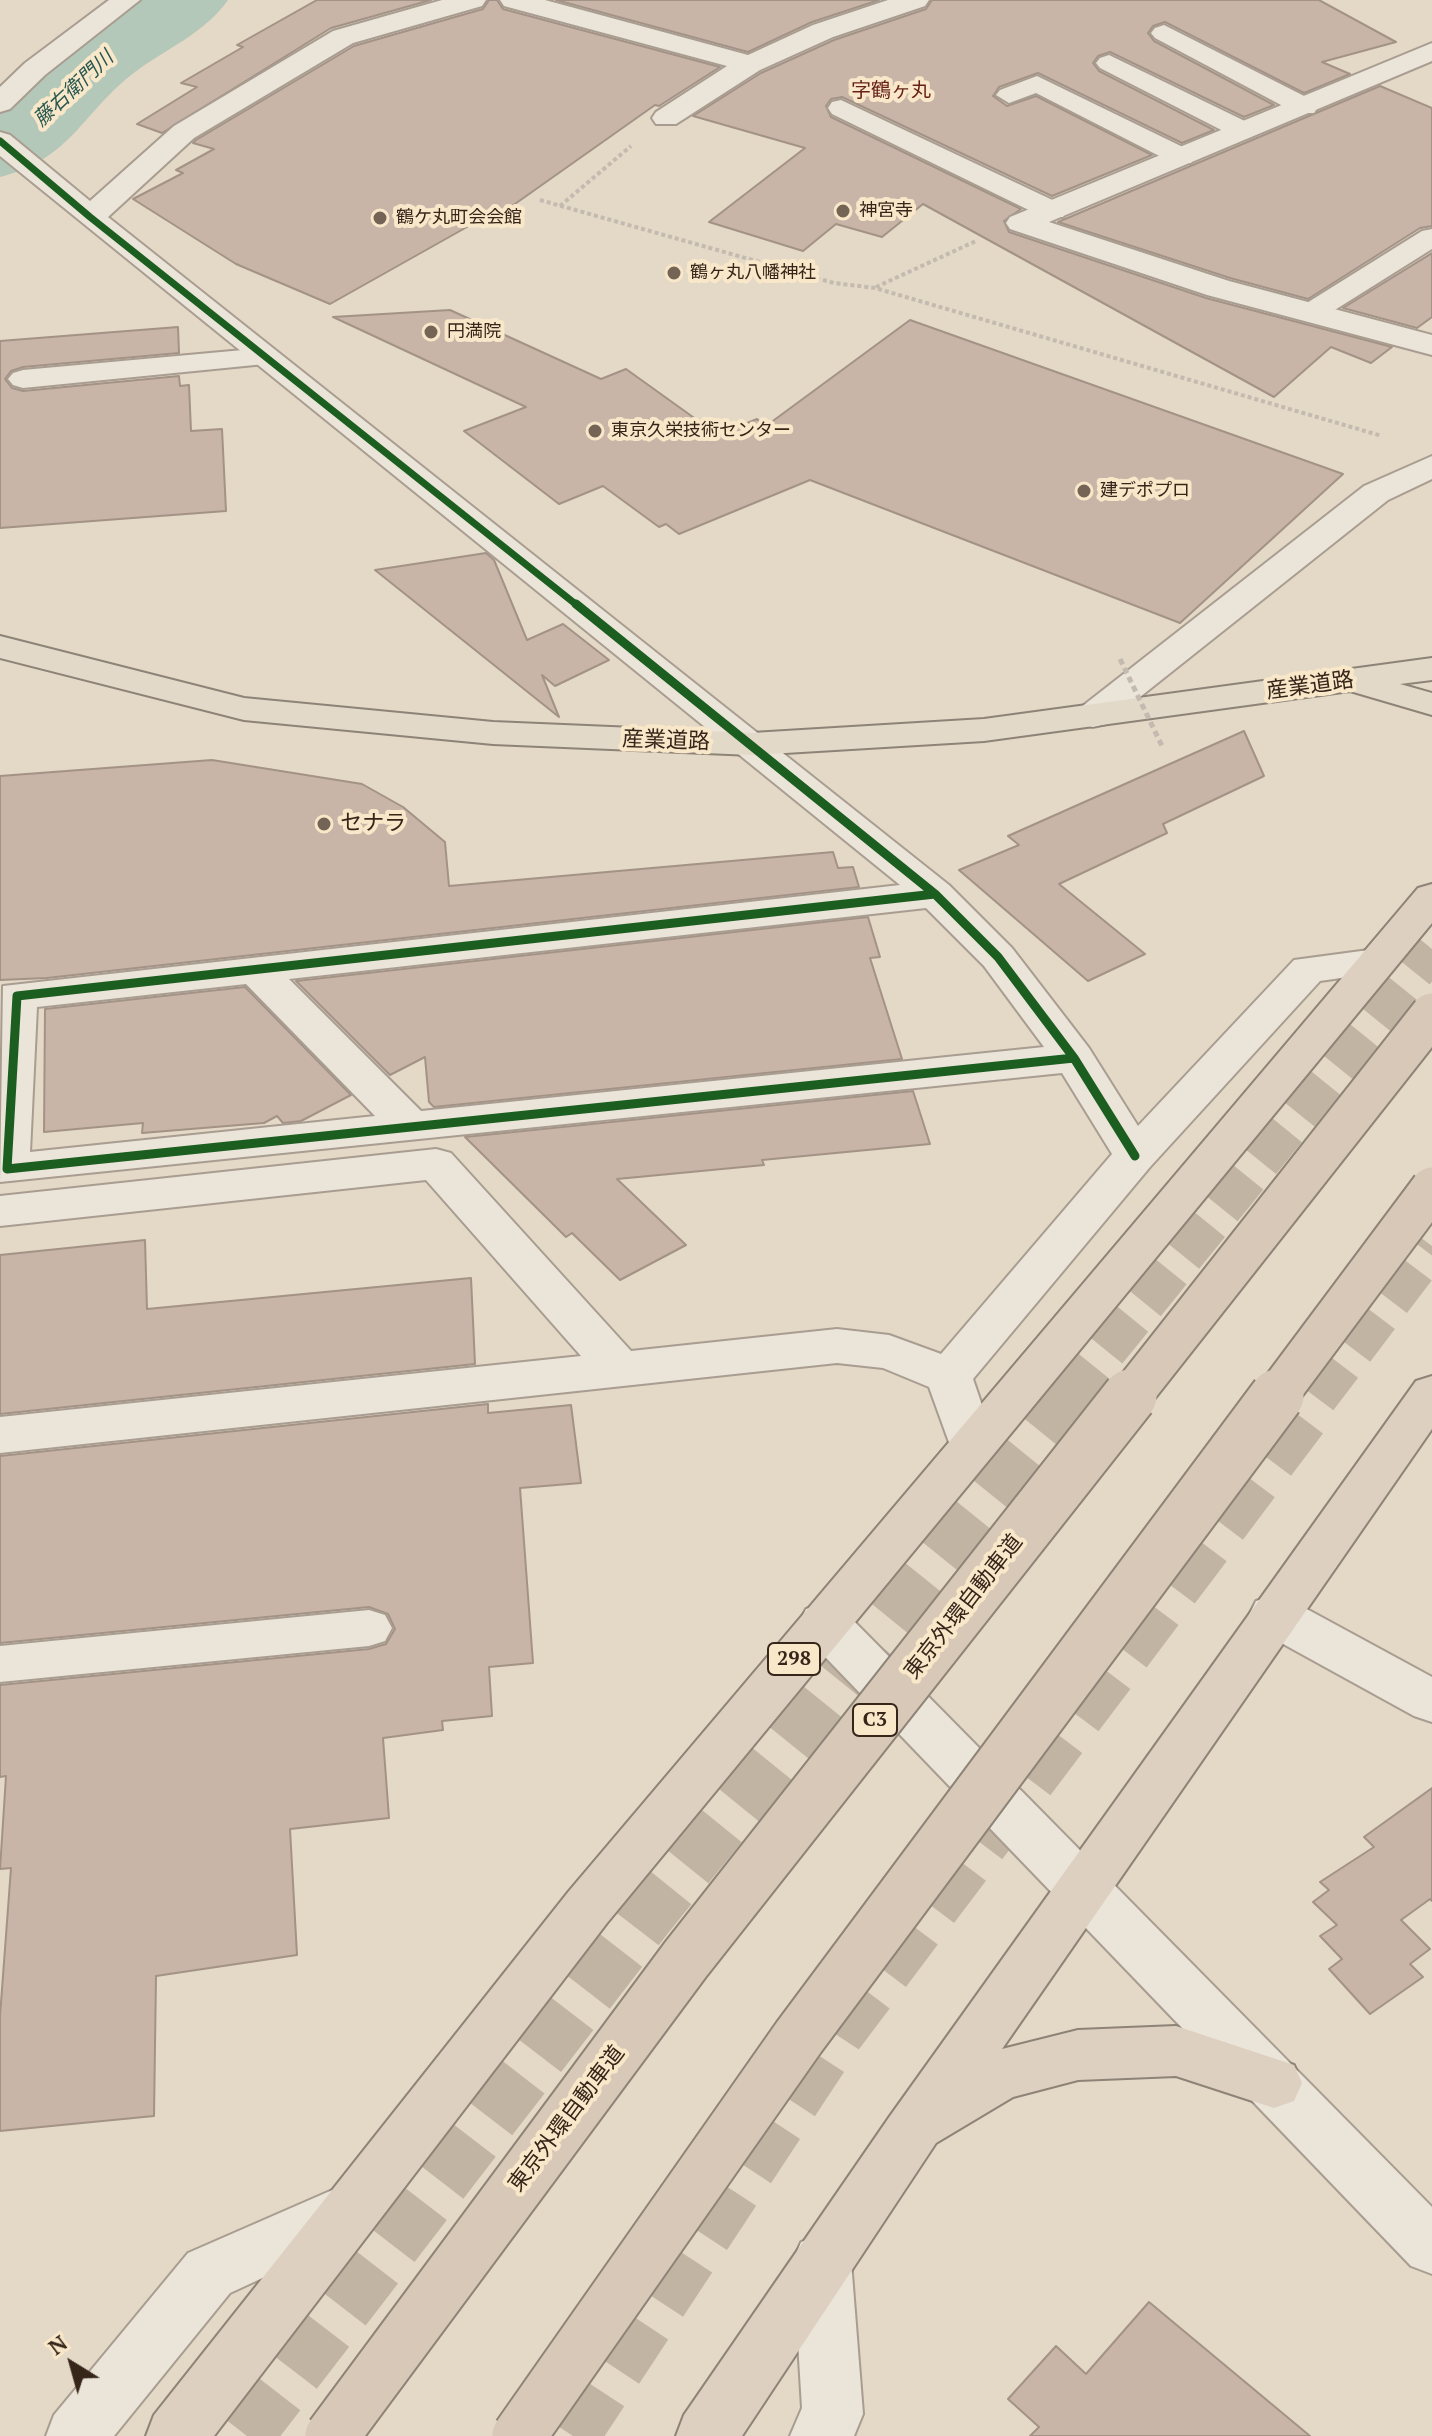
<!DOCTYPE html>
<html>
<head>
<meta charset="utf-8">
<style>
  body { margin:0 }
  #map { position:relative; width:1432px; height:2436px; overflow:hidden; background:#e4d8c6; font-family:"PT Serif",serif }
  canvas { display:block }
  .north { position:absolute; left:32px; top:2324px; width:80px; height:80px; -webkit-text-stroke:6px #f8e7c9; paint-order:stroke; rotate:323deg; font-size:22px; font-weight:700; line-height:32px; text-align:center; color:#362519 }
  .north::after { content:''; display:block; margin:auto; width:28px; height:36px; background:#362519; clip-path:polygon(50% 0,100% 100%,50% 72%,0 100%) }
</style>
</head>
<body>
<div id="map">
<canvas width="1432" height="2436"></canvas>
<div class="north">N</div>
</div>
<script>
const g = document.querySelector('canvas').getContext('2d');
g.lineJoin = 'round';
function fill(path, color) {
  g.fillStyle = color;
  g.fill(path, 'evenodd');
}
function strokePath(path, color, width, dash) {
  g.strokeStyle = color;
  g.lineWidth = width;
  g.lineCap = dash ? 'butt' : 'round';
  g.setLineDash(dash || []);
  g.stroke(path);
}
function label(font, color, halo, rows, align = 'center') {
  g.font = font + ' "PT Serif","Noto Sans JP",serif';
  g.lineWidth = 8;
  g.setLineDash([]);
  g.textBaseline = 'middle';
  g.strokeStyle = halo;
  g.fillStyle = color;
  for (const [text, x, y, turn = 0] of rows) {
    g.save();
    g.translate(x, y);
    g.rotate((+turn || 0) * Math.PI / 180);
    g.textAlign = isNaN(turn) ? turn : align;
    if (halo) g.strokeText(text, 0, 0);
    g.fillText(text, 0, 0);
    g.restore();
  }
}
fill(new Path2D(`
  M137,0H228C206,32 166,49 135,72C83,111 72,159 0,177V114L76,40Z`), '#b3c8b9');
const building = new Path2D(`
  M317,0H431L331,28L162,133L137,124L197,87L181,83L243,47L237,45Z
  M489,0H497L503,9L720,67L659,106L655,105L505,211L499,209L330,304L236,264L133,199L183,173L176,170L214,149L193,143L196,140L354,46L483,9Z
  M556,0H879L812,22L748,52Z
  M932,0H1319L1396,42L1322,62L1350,74L1304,93L1165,22L1153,26L1148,33L1154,41L1274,105L1244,117L1110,52L1098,56L1093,63L1099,71L1214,130L1182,143L1038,73L999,87L993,96L1007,106L1036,96L1152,155L1052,196L842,97L831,99L826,106L831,117L1021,209L1004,221L1009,232L1206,298L1392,347L1371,363L1331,347L1274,397L923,204L882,237L836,224L803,251L709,222L805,148L693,116L761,73L834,40L926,9Z
  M1380,86L1432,108V226L1420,228L1308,299L1230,278L1058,222Z
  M1432,253V317L1417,328L1343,308Z
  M450,310L601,379L626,369L718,435L757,419L766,426L910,320L1343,474L1180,623L810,480L679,534L666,524L659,527L603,486L559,504L464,431L526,407L333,317Z
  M178,327L179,353L23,367L11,371L5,379L12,388L23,391L179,376L180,386L189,385L191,431L222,429L226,511L0,528V341Z
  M486,553L494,560L527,640L563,624L609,660L555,686L542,675L559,717L375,570Z
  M1244,731L1264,776L1163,824L1167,833L1059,884L1145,954L1088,981L959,870L1019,845L1008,836Z
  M212,760L362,784L403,807L445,842L449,886L833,852L838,868L853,867L859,887L47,978L0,980V776Z
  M868,917L880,957L870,958L902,1059L434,1107L429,1102L425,1057L390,1075L296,981Z
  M245,987L351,1095L301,1121L283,1123L277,1116L264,1123L142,1133L143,1123L44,1132L45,1009Z
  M913,1091L930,1144L762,1160L764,1165L617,1179L686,1245L620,1280L572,1233L566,1237L465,1137Z
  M145,1240L147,1309L471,1278L475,1364L0,1414V1255Z
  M488,1404V1413L571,1405L581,1483L520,1488L533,1663L489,1667L492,1716L442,1721L443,1730L383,1738L389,1818L290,1829L297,1955L156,1976L154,2116L0,2131V2016L11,1868L0,1869L6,1776L0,1777V1685L369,1649L386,1644L395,1629L388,1614L369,1607L0,1643V1456Z
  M1432,1788V1901L1430,1899L1401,1920L1430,1949L1410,1964L1423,1977L1370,2014L1329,1969L1342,1959L1320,1936L1337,1925L1313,1902L1329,1890L1320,1882L1374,1847L1364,1837Z
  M1149,2302L1310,2436H1030L1039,2427L1008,2399L1056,2346L1086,2374Z`);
fill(building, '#c8b5a7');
strokePath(building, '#a39386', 2);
strokePath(new Path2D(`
  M1068,1398L1432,949
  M1317,1398L1432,1246`), '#c1b4a3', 41, [41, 20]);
strokePath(new Path2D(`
  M247,2436L647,1917L1069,1396
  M573,2436L838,2033L1318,1396`), '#c1b4a3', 53, [53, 27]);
const service = new Path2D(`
  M1164,25L1314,101L1318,107L1314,113H1296L1155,38L1151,33L1155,28Z
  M1109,55L1253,125L1257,131L1244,139L1235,137L1100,68L1096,63L1100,58Z
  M1037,76L1191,151L1195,157L1191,163H1173L1036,93L1009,103L996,95L1000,90Z
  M841,100L1063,205L1067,211L1063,217H1043L832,114L828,108L832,102Z
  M1432,229V249L1322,318H1302L1298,312L1302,306L1422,231Z
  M265,348L275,351L280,357L275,363L23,388L13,385L8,379L13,373L23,370Z
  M369,1610L385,1615L392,1628L385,1641L369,1646L0,1682V1646Z`);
const minor = new Path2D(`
  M109,0H140L45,75L10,109L0,112V87L25,63Z
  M442,0H486L482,6L353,43L194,138L108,217L949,885L1012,948L1089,1048L1138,1126L1294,960L1376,949L1390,953L1396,962L1390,971L1320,981L1150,1167L973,1379L996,1446L989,1459L972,1464L955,1459L929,1387L883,1368L837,1363L0,1453V1417L581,1356L426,1180L0,1226V1196L436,1149L451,1153L631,1351L837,1329L889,1335L941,1354L1112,1154L1062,1073L0,1182L3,986L900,885L0,156V132L10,135L90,201L174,126L333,31ZM926,908L984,966L1044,1047L421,1111L289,979ZM246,984L375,1116L30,1152L37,1007Z
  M500,0H545L748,55L813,25L888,0H929L925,6L833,37L760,70L676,124H656L652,118L656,112L727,66L504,6Z
  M1432,43V61L1049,222L1229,281L1432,335V355L1207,295L1010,229L1006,223L1010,217Z
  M1432,456V479L1388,500L1106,724L1093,727L1080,724L1074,716L1080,708L1364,486Z
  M1274,1595L1292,1601L1432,1677V1722L1414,1716L1256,1629L1249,1615L1256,1601Z
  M353,2181L373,2189L382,2208L373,2227L230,2293L114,2436H46L54,2415L188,2253Z
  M822,2234L843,2242L851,2261L863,2414L854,2436H790L802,2408L793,2261L801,2242Z`);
const tertiary = new Path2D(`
  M824,1603L842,1609L1432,2207V2274L1411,2266L806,1637L799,1623L806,1609Z`);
const primary = new Path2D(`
  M0,636L244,698L493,722L752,733L984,719L1432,658V680L1400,684L1432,693V715L1350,691L984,741L752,755L493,744L244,720L0,658Z`);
const trunk = new Path2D(`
  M1432,884V923L607,1923L214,2436H146L154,2415L569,1891L1418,888Z
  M1432,1376V1429L1002,2049L1078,2030L1176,2026L1294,2065L1302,2083L1294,2101L1274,2108L1176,2076L1078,2080L1013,2097L936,2143L742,2436H676L684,2415L890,2116L1416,1381Z`);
strokePath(service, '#a89d90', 4);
strokePath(minor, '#a89d90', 4);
strokePath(tertiary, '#a89d90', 4);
strokePath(primary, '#8d8377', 4);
strokePath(trunk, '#8d8377', 4);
strokePath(new Path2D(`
  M540,200L834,283L875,288L1382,436
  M560,206L631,146
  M876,287L976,241`), '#c3bab0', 4, [4, 3]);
fill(service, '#ebe4d9');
fill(minor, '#ebe4d9');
fill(tertiary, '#ebe4d9');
fill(primary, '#e3d9c9');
fill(trunk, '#ddd0c0');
const motorwayBridgeFar1 = new Path2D(`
  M1129,1398L1432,1014
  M1275,1398L1432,1188`);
const motorwayBridge = new Path2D(`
  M332,2436L686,1959L1130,1396
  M519,2436L799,2037L1277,1396`);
strokePath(motorwayBridgeFar1, '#8d8377', 45, []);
strokePath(motorwayBridge, '#8d8377', 57, []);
strokePath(new Path2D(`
  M1120,659L1162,746`), '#c3bab0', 5, [6, 4]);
strokePath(motorwayBridgeFar1, '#d7c8b7', 41);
strokePath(motorwayBridge, '#d7c8b7', 53);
strokePath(new Path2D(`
  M0,141L90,217L578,606`), '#1b5e20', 7);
strokePath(new Path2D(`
  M576,604L935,894L998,957L1074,1058L1135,1156
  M935,894L17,996L7,1169L1074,1058`), '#1b5e20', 9);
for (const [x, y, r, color] of [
  [843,211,8,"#736456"],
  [380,218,8,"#736456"],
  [674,273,8,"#736456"],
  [431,332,8,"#736456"],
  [595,431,8,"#736456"],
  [1084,491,8,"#736456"],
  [324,824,8,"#736456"]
]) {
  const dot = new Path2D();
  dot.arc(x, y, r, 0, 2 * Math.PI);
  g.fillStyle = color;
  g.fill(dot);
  strokePath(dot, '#f8e7c9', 3);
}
label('18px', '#362519', '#f8e7c9', [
  ["神宮寺",859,211],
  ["鶴ケ丸町会会館",396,218],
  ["鶴ヶ丸八幡神社",690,273],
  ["円満院",447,332],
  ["東京久栄技術センター",611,431],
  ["建デポプロ",1100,491]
], 'left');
label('italic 20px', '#275750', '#f8e7c9', [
  ["藤右衛門川",74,89,-43]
]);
label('20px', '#661f15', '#f8e7c9', [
  ["字鶴ヶ丸",891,91]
]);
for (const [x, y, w] of [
  [794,1659,52],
  [875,1720,44]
]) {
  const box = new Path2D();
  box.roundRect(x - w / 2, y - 16, w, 32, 6);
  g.fillStyle = '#f8e7c9';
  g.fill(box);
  strokePath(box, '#362519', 2);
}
label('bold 20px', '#362519', null, [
  ["298",794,1659],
  ["C3",875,1720]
]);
label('22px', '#362519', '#f8e7c9', [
  ["産業道路",1310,686,-8],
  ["産業道路",666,741,2],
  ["東京外環自動車道",964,1607,-52],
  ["東京外環自動車道",567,2119,-53]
]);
label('22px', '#362519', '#f8e7c9', [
  ["セナラ",340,824]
], 'left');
</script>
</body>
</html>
